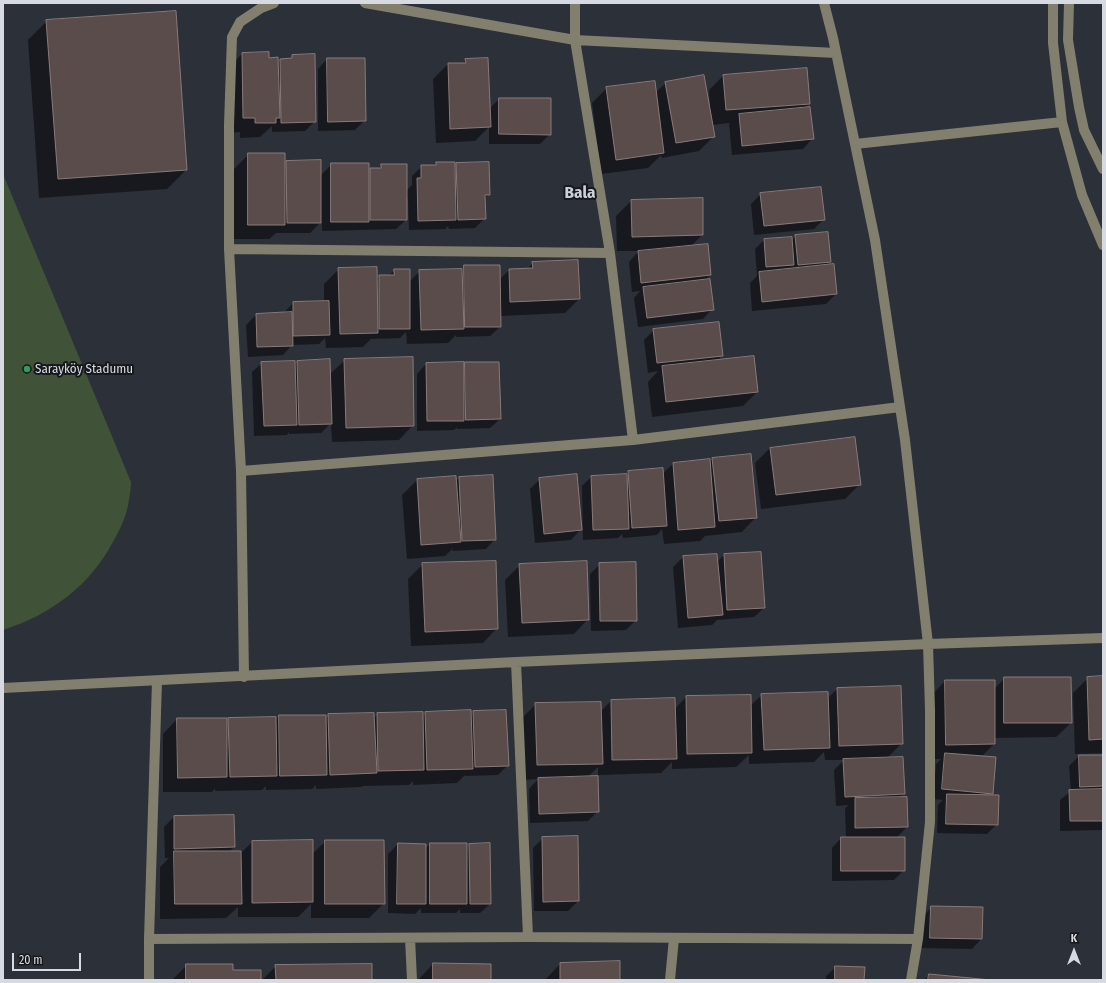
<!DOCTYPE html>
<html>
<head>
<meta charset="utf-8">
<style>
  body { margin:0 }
  #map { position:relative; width:1106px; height:983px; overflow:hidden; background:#2b3039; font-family:"Fira Sans Condensed",sans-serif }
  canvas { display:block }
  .frame { position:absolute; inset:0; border:4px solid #d7dae0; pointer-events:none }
  .north { position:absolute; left:1054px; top:931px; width:40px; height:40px; -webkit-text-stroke:3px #16181c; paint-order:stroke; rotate:0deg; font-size:11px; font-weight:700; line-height:16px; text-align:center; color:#d7dae0 }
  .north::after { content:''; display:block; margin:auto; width:14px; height:18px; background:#d7dae0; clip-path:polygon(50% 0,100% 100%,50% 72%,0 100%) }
  .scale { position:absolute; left:12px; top:953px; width:69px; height:18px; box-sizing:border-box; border:2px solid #d7dae0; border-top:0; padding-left:5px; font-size:12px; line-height:14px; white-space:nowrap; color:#d7dae0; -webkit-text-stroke:3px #16181c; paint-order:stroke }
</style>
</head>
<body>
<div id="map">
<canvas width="1106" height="983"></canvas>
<div class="frame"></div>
<div class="north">K</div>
<div class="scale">20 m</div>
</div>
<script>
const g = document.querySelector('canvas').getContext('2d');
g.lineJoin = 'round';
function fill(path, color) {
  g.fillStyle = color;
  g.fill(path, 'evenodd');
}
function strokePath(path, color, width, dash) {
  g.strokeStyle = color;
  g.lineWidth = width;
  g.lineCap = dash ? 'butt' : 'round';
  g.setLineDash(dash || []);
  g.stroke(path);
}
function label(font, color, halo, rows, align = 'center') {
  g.font = font + ' "Fira Sans Condensed",sans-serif';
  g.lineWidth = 4;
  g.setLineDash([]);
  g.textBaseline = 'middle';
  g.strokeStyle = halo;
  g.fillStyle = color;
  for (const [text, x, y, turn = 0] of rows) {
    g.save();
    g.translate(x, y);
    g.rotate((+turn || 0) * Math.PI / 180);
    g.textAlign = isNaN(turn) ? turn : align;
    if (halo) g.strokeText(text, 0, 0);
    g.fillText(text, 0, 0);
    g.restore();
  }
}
fill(new Path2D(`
  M3,174L131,482C131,488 130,494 129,500C127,514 121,528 114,540C90,586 52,614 3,630Z`), '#405237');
fill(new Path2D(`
  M47,21L186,170L167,189L39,198L28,40Z
  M268,53V59L277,63L281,60H289L293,56L315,121L305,131L272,132V126L260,137L240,138V132L229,133L227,69L242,54Z
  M327,59L365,120L355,130L318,131V69Z
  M466,60L489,109L499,99L550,134L540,144H489V127L475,141L436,143L433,79L448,64H462Z
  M723,76L809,104L804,109L812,139L803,149L732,155L729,123L712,125L714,136L699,151L662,158L661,155L648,168L601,174L592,103L607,88L655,93L666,83L708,105H710L709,90Z
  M249,154L284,164L287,162L320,176L332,164L368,172L371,169H378L382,165L406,191L412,185V176L422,166H433L436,163L454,167L457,164L488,163L489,195L484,199L485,218L475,228L449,229L448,226L445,229L409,230L408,199H406V220L396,229L322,231V221L310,233H276L269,239H234V169Z
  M761,194L824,219L814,229L754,235L751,204Z
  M702,200V235L691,246L710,275L705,281L712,309L703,319L638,327L634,298L640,291L632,292L629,262L639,251H617L616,216L631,201Z
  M796,236L830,262L825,266L836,294L826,304L752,311L750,283L757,276L755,249L765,239L791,241Z
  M533,263L579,299L565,313L500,316V327L490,336L456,337V335L448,343L407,344L406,332L400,338L371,339L363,347L326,348L325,338L319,344L292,345L283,355L248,357L246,325L256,315L283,314L293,303L324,302V284L339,269L376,280L379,276H388L395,270L409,282L420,271L462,270L465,266L499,280L509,270L527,269Z
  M654,330L722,356L717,361L757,392L743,406L652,417L648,382L658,371L648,373L644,340Z
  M345,360L413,425L399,440L332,442L331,423L321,433L289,434V432L287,435L254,436L252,372L262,363L294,365L297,362L329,375Z
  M465,363L500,419L490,428L457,429V427L454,430L417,431V374L426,364L463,366Z
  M770,448L860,484L845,499L761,509L755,463Z
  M712,459L756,517L742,532L705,536L700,541L664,544L662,529L657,535L623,538L622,534L618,538L583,540L582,486L591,477L624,476L628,472L662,469V474L673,464L711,460Z
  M455,477V482L459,478L495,539L486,549L453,551L452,549L445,556L407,559L402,495L417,480Z
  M540,479L580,530L571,540L535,543L530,489Z
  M760,553L764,608L754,617L717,620L712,625L678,628L673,567L683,557L717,562L724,555Z
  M423,564L497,628L483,643L411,646L408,579Z
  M600,564L636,620L626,630L591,631L590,574Z
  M520,565L588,619L574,634L508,637L505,580Z
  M1103,677V753L1075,754L1073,693L1088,678Z
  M1005,678L1071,723L1056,737L994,738V744L981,757L992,793L989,796L997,824L987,834L937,833L938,805L943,800L933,799L936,764L941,759H931V696L945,681L994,689Z
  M837,689L902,743L887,758L904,794L899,798L907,827L896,838L904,870L894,880L832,881V848L841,838H846L845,809L848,805L836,806L834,770L844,760H825L824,752L814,762L749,764V755L736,767L672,769V762L661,773L598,775V767L587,778L598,811L588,821L530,823L529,789L538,779L523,780L521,719L536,704L600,712L611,701L675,709L686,697L750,706L762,695L827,699Z
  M473,712L508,765L498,775L465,776V775L457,783L413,785V781L409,785L363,786L361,787L316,789V785L312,789L266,790V786L262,790L215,791V788L212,792H163V734L177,719L226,721L229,719L275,721L279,716L325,719L329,715L374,718L378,714L422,716L425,713L470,715Z
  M1079,756H1103V830L1060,831V800L1071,791L1069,766Z
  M174,817L234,847L229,852L240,854L252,842L312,854L325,842L384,903L369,918H311V904L298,917H238V907L226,918L160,919V867L169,858H165L164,827Z
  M543,838L578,901L568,911H534L533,848Z
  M398,844L425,849L430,844L466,848L469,845L490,904L480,913H460V909L456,913H421V908L415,914L388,913V854Z
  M932,907L982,908L981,939L972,949L921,948L922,917Z
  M433,964L490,980H419V979Z
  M560,964L619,980H546V979Z
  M187,965L232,971L260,980H172Z
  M276,966L371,980H262Z
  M836,967L863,980H826V976Z
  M929,975L981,980H924Z`), '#0007');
const building = new Path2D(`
  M176,11L187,170L58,179L46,20Z
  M269,52V58L278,57L280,118H276V123H255V118H243L242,53Z
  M315,54L316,122L281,123L280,59L292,58V55Z
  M327,58H365L366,121L328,122Z
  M488,58L491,127L450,129L448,63H466L465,59Z
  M807,68L810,104L726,110L723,75Z
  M704,75L715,137L676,143L665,82Z
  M655,81L664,153L616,160L606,87Z
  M499,98H551V135L499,134Z
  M810,107L814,139L742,146L739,114Z
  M248,153H285V225H248Z
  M321,160V223H287L286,161Z
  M436,162H455L456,220L418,221L417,178H421V165H436Z
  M489,162L490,195H485L486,219L458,220L456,163Z
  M331,163H369V222H331Z
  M381,164H407V220H370V168H381Z
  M821,187L825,220L764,226L760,193Z
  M703,198V235L632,237L631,200Z
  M828,232L831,262L798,265L795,235Z
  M792,237L794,265L766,267L764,239Z
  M708,244L711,275L641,283L638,251Z
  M578,260L580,299L510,302L509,269L533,268L532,262Z
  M834,264L837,294L762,302L759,272Z
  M464,265H500L501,327H465Z
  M377,267L378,333L340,334L338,268Z
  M394,269H410V329H379V275H394Z
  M462,269L464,329L421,330L419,270Z
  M710,279L714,310L647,318L643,287Z
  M329,301L330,335L293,336V302Z
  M292,312L293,346L257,347L256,314Z
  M719,322L723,356L657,363L653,329Z
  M754,356L758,392L666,402L662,366Z
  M413,357L414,426L346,428L344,359Z
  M330,359L332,424L299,425L297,361Z
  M295,361L297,425L264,426L261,362Z
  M464,362V421H427L426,363Z
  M465,362H499L501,419L466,420Z
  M855,437L861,485L776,495L770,448Z
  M751,454L757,518L719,521L712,458Z
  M710,459L715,527L678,530L673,463Z
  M663,468L667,526L632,528L628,471Z
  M577,474L582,530L544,534L539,478Z
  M627,474L629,529L593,530L591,476Z
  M493,475L496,540L462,541L459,477Z
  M456,476L461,542L421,545L417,479Z
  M761,552L765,608L727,610L724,554Z
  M717,554L723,615L688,618L683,556Z
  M496,561L498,629L425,632L422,563Z
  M587,561L589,620L522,623L519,564Z
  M636,562L637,621H600L599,563Z
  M1103,676V739L1089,740L1087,677Z
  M1004,677H1071L1072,723H1004Z
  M945,680H995V744L946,745Z
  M901,686L903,744L839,746L837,688Z
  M828,692L830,748L764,750L761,694Z
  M751,695L752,753L687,754L686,696Z
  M675,698L677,759L612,760L611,700Z
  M601,702L603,764L537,765L535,703Z
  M471,710L473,769L427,770L425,712Z
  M506,710L509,766L475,767L473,711Z
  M423,712L424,770L378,771L377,713Z
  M374,713L377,773L330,775L328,714Z
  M279,715H326L327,775L280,776Z
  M276,717L277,776L230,777L228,718Z
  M177,718H227V777L178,778Z
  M945,753L996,757L993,794L942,789Z
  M1079,755H1103V786L1080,787Z
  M903,757L905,794L845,797L843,759Z
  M598,776L599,812L539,814L538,778Z
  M1103,789V821H1070L1069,790Z
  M947,794L999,795L998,825L946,824Z
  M907,797L908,827L855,828V798Z
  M234,815L235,847L174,849V816Z
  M578,836L579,901L543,902L542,837Z
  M841,837H905V871H841Z
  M313,840V902L252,903V841Z
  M325,840H384L385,904H325Z
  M398,843L426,844V904H397Z
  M430,843H467V904H430Z
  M490,843L491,904H470L469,844Z
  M174,851H241L242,904H175Z
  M931,906L983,907L982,939L930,938Z
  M620,961V980H560V963Z
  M433,963L491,964V980H433Z
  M186,964H233V970H261V980H186Z
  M372,964V980H276L275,965Z
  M835,966L865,967L864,980H835Z
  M929,974L991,980H928Z`);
fill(building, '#594c4b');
strokePath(building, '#887a78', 1);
strokePath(new Path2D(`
  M365,3L575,40L836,53
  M575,3V40L610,253L633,440
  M824,3L833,38L875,240L905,440L928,644L930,710V822L918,939L911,980
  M1053,3V43L1062,122L1082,195L1103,245
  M1069,3L1068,40L1079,107L1084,130L1103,169
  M855,144L1062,122
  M229,249L610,253
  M241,471L633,440L900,407
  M516,662L528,937
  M244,677L241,471L229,249V125L232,37L240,22L261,8L274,3
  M3,688L516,662L928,644L1103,638
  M410,938L412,980
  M149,939L528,937L918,939
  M149,980V939L157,681
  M670,980L674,938`), '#827f6e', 10);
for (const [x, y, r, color] of [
  [27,369,4,"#2e9e5b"]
]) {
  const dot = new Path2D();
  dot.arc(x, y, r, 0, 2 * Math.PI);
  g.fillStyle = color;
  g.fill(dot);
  strokePath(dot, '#16181c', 1.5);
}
label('13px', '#d7dae0', '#16181c', [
  ["Sarayköy Stadumu",35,369]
], 'left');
label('bold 17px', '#c9cfdb', '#16181c', [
  ["Bala",580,193]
]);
</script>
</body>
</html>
